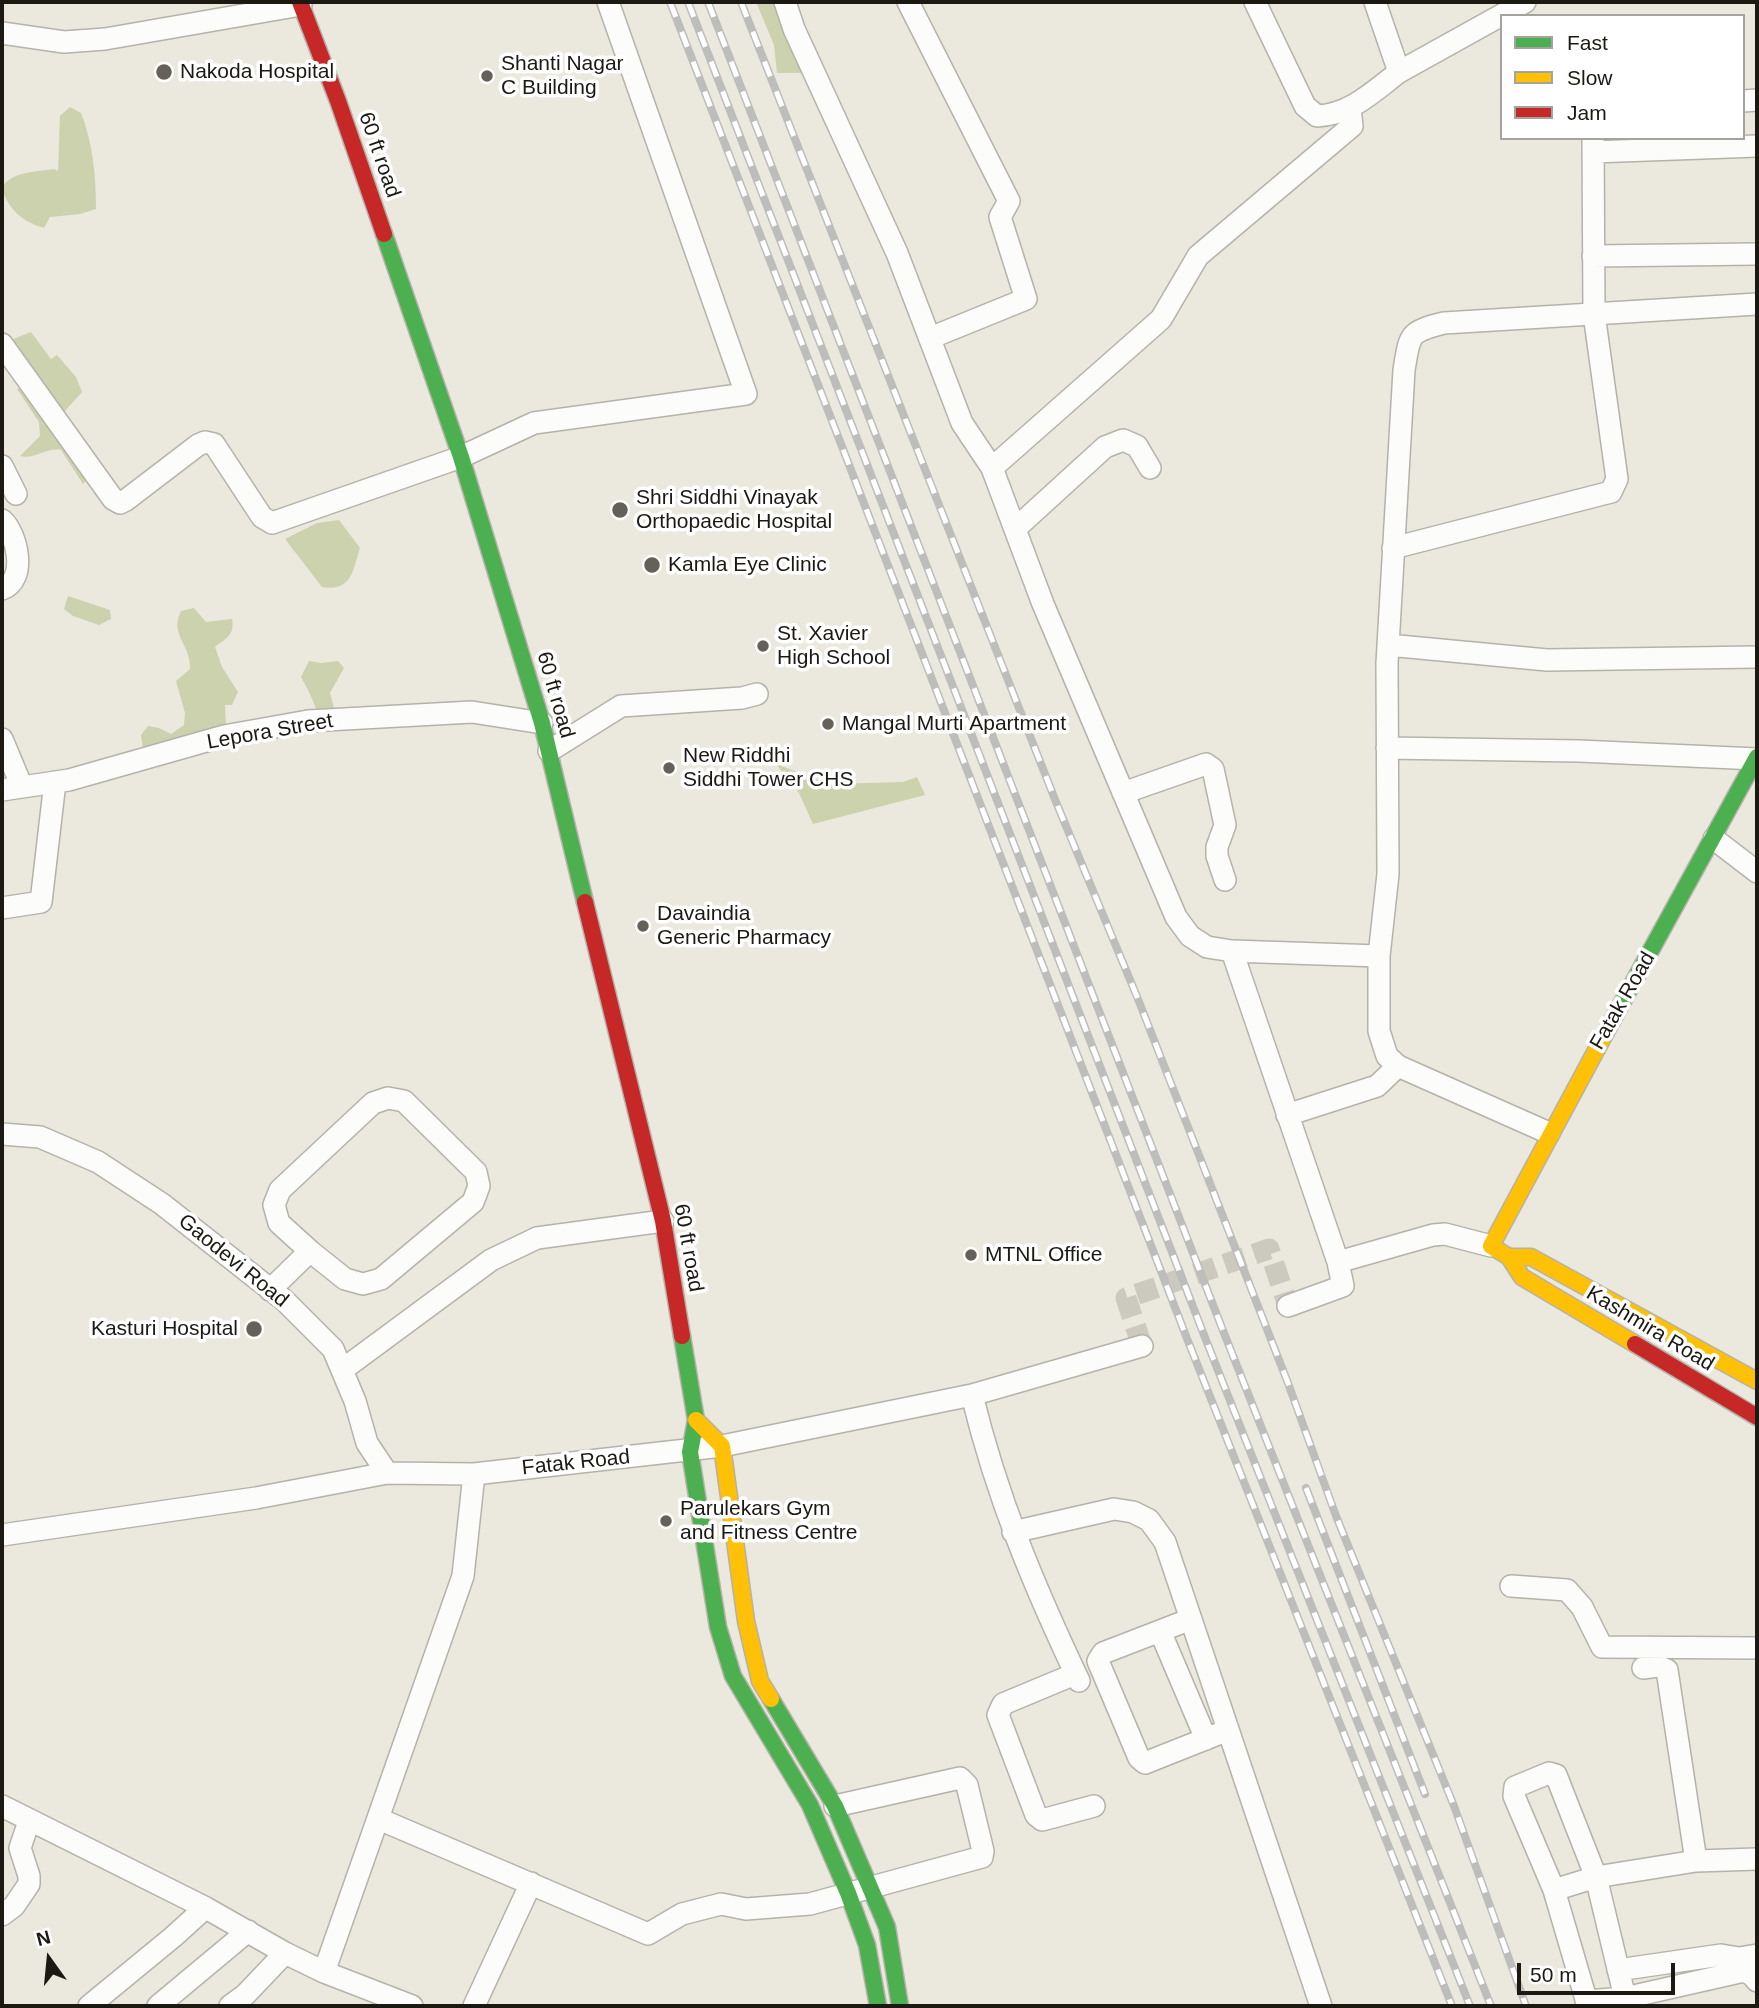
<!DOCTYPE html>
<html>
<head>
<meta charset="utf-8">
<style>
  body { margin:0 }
  #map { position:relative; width:1759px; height:2008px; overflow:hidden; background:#ebe8de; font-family:Arial,sans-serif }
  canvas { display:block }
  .frame { position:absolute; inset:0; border:4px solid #1b1912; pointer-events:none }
  .legend { position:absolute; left:1500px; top:14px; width:245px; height:126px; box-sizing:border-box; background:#fff; border:2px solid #a4a3a0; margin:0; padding:9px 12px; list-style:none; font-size:21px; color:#1b1912 }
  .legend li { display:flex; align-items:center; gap:14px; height:35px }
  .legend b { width:35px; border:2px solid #a4a3a0 }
  .north { position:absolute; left:14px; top:1924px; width:70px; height:70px; -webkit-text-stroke:5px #fff; paint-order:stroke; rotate:345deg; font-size:19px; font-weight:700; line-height:28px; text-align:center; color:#1b1912 }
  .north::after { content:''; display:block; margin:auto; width:24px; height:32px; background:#1b1912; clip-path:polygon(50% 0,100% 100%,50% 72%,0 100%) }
  .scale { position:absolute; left:1517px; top:1963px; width:158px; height:32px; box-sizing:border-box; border:4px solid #1b1912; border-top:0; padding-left:9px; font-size:21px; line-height:24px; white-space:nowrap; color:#1b1912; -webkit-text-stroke:5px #fff; paint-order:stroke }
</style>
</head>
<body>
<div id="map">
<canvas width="1759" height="2008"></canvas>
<div class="frame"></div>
<ul class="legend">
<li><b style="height:9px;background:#4caf50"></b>Fast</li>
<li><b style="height:9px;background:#ffc107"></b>Slow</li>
<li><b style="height:9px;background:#c62828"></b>Jam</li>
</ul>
<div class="north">N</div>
<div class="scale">50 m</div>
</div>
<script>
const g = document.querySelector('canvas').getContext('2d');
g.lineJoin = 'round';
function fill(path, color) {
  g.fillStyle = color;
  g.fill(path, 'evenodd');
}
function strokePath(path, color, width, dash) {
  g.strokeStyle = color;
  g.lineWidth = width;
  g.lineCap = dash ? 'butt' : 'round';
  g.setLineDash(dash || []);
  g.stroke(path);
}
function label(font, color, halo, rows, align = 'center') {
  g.font = font + ' Arial,sans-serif';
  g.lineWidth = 7;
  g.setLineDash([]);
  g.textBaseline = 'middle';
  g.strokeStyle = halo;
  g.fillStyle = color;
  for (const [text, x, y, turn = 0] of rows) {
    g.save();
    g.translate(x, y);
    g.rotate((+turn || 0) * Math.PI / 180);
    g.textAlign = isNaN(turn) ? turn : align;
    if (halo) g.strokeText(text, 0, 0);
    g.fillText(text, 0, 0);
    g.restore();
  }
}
fill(new Path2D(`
  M756,2H779L803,73H777L774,45Z
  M70,107L81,113C93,143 96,177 96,209L80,214L50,217L44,228C23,222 7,209 2,187C13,171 36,172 54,169L58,171L60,116Z
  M31,332L51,359L57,355L76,377L82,392L64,412L57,409L11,340Z
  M26,387L90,476L83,484L61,450C46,447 35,460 20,456L40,436L39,422L17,389Z
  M339,520L360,548C353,570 352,592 322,587L285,539L317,523Z
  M68,596L110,610L111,619L99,625L73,616L64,609Z
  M194,608L206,622L232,619C235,634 227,638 215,647L222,667L238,692L232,705H225L226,728L143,750L141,735L148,726L159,728L171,734L184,725L185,713L176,681L190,669C191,644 169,635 181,611Z
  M309,661L321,663L338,661L344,668L330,693L334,708L338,713L318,714C313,700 308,689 301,677Z
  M776,764L829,784L903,782L917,777L925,795L813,824L799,793Z`), '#ccd2ae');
strokePath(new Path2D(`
  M1142,1346L1126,1298L1269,1249L1288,1306`), '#ccc9bf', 21, [21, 10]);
const street = new Path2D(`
  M785,2L794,29L897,253L962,423L992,468L1043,604L1176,917L1190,936L1207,947L1232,951L1379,956
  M908,2L1009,201L1000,217L1026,299L930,338
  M1255,2L1305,106L1317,116C1350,115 1374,91 1399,72
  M1375,2L1399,72L1525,2
  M2,33L64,42L105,39L301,5
  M1743,101L1757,100
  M1593,152L1757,146
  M1593,256L1757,254
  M2,344L113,499L120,503L126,500L198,445L205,442L214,444L262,517L272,523L461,457L534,423L746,394L608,2
  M2,466L16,494
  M992,468L1161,319L1198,256L1352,126L1350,108
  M2,520C17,533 28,580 2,589
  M1015,529L1105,447L1123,440L1137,446L1150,468
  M1393,548L1611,492L1617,479L1594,314L1593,138
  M1388,645L1547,660L1757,657
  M2,739L22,787
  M1387,748L1579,751L1757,759
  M549,751L621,706L742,698L757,694
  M2,790L69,780L224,736L308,721L472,712L542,723
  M1123,793L1206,764L1213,769L1225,825L1217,847V856L1225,880
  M1714,839L1757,872
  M2,908L41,902L55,782
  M1232,951L1338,1262L1343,1286L1288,1306
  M1287,1115L1377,1086L1398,1066
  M1549,1133L1398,1066L1387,1056L1379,1031V956L1388,874L1387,663L1404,370C1410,334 1408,332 1444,323L1757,304
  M2,1134L40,1137L98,1162L162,1204L284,1300L333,1349L355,1401L367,1443L387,1473
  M1338,1262L1433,1235L1445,1234L1491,1246
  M270,1290L310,1251L279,1223L274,1205L280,1190L373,1103L388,1098L404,1101L476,1172L479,1186L473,1202L381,1279L363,1284L345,1279L310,1251
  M342,1370L491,1260L537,1238L663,1221
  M972,1395C997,1498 1034,1586 1079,1681
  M1013,1532L1114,1509L1133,1512L1149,1520L1165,1542L1321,2006
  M2,1535L256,1498L387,1473L474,1474L722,1446L972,1395L1142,1346
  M1511,1586L1567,1590L1582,1607L1602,1647L1757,1648
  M1191,1619L1103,1653L1098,1661L1139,1758L1145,1763L1228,1730
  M1160,1631L1206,1739
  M1643,1668L1658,1666L1667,1670L1696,1861L1757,1859
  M1075,1674L1003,1704L998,1715L1036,1815L1042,1820L1094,1806
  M2,1806L206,1908L285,1953L324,1972L412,2006
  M379,1819L648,1934L682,1914L721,1904L746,1909L810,1904L982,1857L983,1851L967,1785L960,1778L835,1806
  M1554,1890L1596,1877L1696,1861
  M2,1915L14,1906L29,1884V1876L20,1848L29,1821
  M1618,1970L1721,1955L1739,1958L1757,1955
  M324,1972L463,1576L474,1474
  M1586,2001L1625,1998L1744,1971L1752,1975L1757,1981
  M89,2006L173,1937L205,1908
  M158,2006L248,1931
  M230,2006L245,1995L285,1953
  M474,2006L531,1883
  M1588,2006L1554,1890L1514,1796L1515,1787L1549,1773L1556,1775L1596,1877L1627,2006`);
const fast = new Path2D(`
  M384,234L461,457L542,723L585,902
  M1606,1032L1757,757
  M682,1336L696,1420L690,1452L718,1627L733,1676L810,1805L848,1893L867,1945L878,2006
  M771,1699L835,1806L887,1927L900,2006`);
const slow = new Path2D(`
  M1509,1257L1491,1246L1606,1032
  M1635,1344L1522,1277L1509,1257H1531L1757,1381
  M696,1420L722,1446L746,1621L760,1681L771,1699`);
const jam = new Path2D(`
  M300,2L338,101L384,234
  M585,902L663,1221L682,1336
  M1635,1344L1757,1417`);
strokePath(street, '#b5b2aa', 24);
strokePath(fast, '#b5b2aa', 19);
strokePath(slow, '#b5b2aa', 19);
strokePath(jam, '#b5b2aa', 19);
strokePath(street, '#fcfcfa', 21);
strokePath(fast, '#4caf50', 16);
strokePath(slow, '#ffc107', 16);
strokePath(jam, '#c62828', 16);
const rail = new Path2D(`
  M670,2L1188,1341L1452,2006
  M688,2L1204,1335L1470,2006
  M708,2L1222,1328L1491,2006
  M741,2L1056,802L1138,999L1288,1383L1336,1516L1454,1806L1526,2006
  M1306,1488L1425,1794`);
strokePath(rail, '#bdbdba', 8);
strokePath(rail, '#fff', 5, [16]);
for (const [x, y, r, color] of [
  [164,72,9,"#646159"],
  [487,76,7,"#646159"],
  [620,510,9,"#646159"],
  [652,565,9,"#646159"],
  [763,646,7,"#646159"],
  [828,724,7,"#646159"],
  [669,768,7,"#646159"],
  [643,926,7,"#646159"],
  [971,1255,7,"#646159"],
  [254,1329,9,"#646159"],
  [666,1521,7,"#646159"]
]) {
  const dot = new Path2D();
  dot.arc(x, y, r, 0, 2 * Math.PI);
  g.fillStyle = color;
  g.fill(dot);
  strokePath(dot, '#fff', 2.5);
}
label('21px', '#1b1912', '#fff', [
  ["Shanti Nagar",501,64],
  ["C Building",501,88],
  ["Nakoda Hospital",180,72],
  ["Shri Siddhi Vinayak",636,498],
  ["Orthopaedic Hospital",636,522],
  ["Kamla Eye Clinic",668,565],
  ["St. Xavier",777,634],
  ["High School",777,658],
  ["Mangal Murti Apartment",842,724],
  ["New Riddhi",683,756],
  ["Siddhi Tower CHS",683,780],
  ["Davaindia",657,914],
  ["Generic Pharmacy",657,938],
  ["MTNL Office",985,1255],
  ["Kasturi Hospital",238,1329,"right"],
  ["Parulekars Gym",680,1509],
  ["and Fitness Centre",680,1533]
], 'left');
label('21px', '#1b1912', '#fff', [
  ["60 ft road",379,155,71],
  ["60 ft road",555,695,74],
  ["Lepora Street",270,732,-10],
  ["Fatak Road",1623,1001,-60],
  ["60 ft road",688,1248,80],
  ["Gaodevi Road",233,1261,39],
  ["Kashmira Road",1650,1329,31],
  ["Fatak Road",576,1463,-6]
]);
</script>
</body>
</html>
